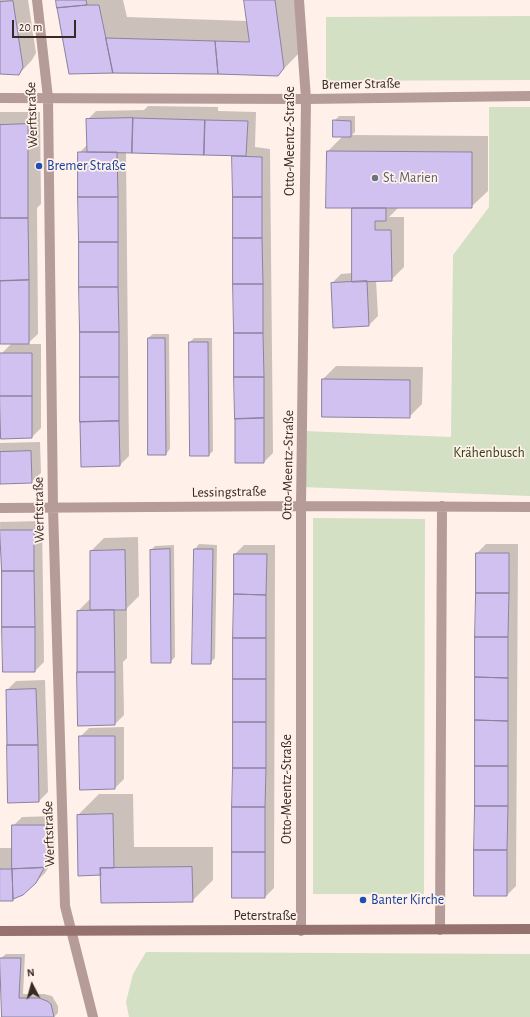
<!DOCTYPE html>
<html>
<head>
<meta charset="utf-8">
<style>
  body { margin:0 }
  #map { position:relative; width:530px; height:1017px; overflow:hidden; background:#fff0ea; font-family:"Alegreya Sans",sans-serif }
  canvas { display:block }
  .north { position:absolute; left:12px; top:965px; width:40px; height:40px; -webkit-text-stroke:3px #fff0ea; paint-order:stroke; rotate:354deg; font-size:11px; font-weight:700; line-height:16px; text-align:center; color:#372a25 }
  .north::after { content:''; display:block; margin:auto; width:14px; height:18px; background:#372a25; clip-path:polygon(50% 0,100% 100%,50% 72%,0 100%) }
  .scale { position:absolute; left:12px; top:20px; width:64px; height:18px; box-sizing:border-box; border:2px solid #372a25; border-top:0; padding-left:5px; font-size:12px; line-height:14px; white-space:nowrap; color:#372a25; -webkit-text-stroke:3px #fff0ea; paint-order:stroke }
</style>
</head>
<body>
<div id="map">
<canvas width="530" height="1017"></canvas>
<div class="north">N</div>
<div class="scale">20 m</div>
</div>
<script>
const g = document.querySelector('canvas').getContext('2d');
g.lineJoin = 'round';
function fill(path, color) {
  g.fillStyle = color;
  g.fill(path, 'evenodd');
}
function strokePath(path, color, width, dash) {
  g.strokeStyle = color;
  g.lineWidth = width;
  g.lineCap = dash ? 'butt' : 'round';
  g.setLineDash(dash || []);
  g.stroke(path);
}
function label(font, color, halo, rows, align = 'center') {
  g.font = font + ' "Alegreya Sans",sans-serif';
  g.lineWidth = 3.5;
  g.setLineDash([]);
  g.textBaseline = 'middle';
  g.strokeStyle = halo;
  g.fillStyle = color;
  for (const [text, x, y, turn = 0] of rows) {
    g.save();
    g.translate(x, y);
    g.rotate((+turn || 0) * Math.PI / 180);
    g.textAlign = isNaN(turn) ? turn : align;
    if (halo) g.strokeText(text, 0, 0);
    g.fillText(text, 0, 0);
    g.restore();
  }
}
fill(new Path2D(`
  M530,16V80L326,81V17Z
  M489,107H530V496L302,487L304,431L451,437L453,255L489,207Z
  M313,518L425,519L424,894H313Z
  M146,952L530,954V1017H129L126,1002L133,974Z`), '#d3e0c3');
fill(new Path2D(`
  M0,0H28L36,53L32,60L19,74L0,73Z
  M57,0H123L127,17L247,21L245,0H298L299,53L278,75L70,73Z
  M148,106L218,107V111L256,112L255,147L270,149L273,453L264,462H236L233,155L126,152L129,456L119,466L79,153L88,144L87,120L96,111L144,110Z
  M0,112H40L41,204L37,208L38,334L27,344H41V428L32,437L1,354L12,343H0Z
  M339,116H355V132L352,135L488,136V191L471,207H399L389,217H404V267L391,280H376L378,316L369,325L332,283L341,274L353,273V209L328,151L343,136L334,121Z
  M153,334H169L170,449L166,454L148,338Z
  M194,338H212L213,451L209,455L190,342Z
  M336,366L423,367L422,404L409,417L323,379Z
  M40,442L41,473L31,482L0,483V443Z
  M42,521L44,662L35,671H4L0,522Z
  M138,537L139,596L127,608V658L123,662L124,715L115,724L79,725L78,611L91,598V551L104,538Z
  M199,544L217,545L215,658L210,663H193L195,549Z
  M486,544H518L516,886L507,895H475L477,553Z
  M174,545L175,657L170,662L151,550L155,546Z
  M244,545H275L274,888L265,897L235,554Z
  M45,680L48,792L39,801L7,690L16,681Z
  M124,727V779L115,788L80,737L89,728Z
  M99,794H133L134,847H213V880L192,901L102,874L78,815Z
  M54,816L55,857L45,873L29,889L13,900H0V848H13V826L22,817Z
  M6,954H25L23,994H44L52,996L58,1006V1013L54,1017H3L1,958Z`), '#0003');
const building = new Path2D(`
  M56,0H86L87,5L57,8Z
  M244,0H275L284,68L278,76L218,74L215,41L249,42Z
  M13,1L23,67L19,75L0,74V2Z
  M87,5H99L113,73L69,74L57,8Z
  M106,38L215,41L218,74L113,73Z
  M133,118L205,120L204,155L132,153Z
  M133,118L132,153L87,152L86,119Z
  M205,120L248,121L246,156L204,155Z
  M333,120L351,121V137H333Z
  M28,124V218H0V125Z
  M327,151L472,152V208H326Z
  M78,152H117L118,197H78Z
  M232,156L262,157V197H233Z
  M78,197H118V242H79Z
  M233,197H262V238H233Z
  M352,208H386V221H375V230H391L392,281L352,282Z
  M0,218H28L29,280L0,281Z
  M233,238H262L263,284H233Z
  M79,242H118V287H79Z
  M29,280V344H0V281Z
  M367,281L369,326L333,328L331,283Z
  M233,284H263V333H234Z
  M79,287H118L119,332H80Z
  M80,332H119V377H80Z
  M234,333H263L264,377H234Z
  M148,338H165L166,455H148Z
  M189,342H208L209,456H190Z
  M0,353H32V396H0Z
  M80,377H119V421L80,422Z
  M234,377H264V418L235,419Z
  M322,379L410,380V418L322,417Z
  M0,396H32V438L1,439Z
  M264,418V463H235V419Z
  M119,421L120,466L81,467L80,422Z
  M31,451L32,483L0,484V452Z
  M0,530H34V571H2Z
  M170,549L171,663H151L150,550Z
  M194,549H213L211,664H192Z
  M125,550L126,610H90V551Z
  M476,553H509V593H476Z
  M234,554H267L266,595L234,594Z
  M2,571H34L35,627H2Z
  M476,593H509L508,637H475Z
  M234,594L266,595V638H233Z
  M114,610L115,672H77V611Z
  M2,627H35V672H3Z
  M475,637H508V678L475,677Z
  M233,638H266V679H233Z
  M77,672H115V725L78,726Z
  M475,677L508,678V721L475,720Z
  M233,679H266V722H233Z
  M36,689L38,745H7L6,690Z
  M475,720L508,721V766H475Z
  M233,722H266V768H233Z
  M79,736H115V789L80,790Z
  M7,745H38L39,802L8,803Z
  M475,766H508V806H475Z
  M233,768H266L265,807H232Z
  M475,806H508L507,850H474Z
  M232,807H265V852H232Z
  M113,814L114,868H100L101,875L78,876L77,815Z
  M12,825H46L47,867L12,869Z
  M474,850H507V896H474Z
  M232,852H265V898H232Z
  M192,867L193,902L101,903L100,868Z
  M44,868L36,883L23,895L13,899L12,869Z
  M0,869H12L13,901H0Z
  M0,958H21L19,998H39L47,1001L51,1004L54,1017H2Z`);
fill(building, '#d0c1f0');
strokePath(building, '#8b829f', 1);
strokePath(new Path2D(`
  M37,0L48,98L53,508L65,906L93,1017
  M299,0L306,99L301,506V931
  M0,98L306,99L530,96
  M0,508L301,506L530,507
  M440,930L442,506`), '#b59c99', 10);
strokePath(new Path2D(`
  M0,931L530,929`), '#95726d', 10);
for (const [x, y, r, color] of [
  [39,166,4,"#1a4fb4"],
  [375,178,4,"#6b7280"],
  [363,900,4,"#1a4fb4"]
]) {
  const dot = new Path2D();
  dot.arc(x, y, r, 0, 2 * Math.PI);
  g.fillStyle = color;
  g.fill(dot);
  strokePath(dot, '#fff0ea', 1.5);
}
label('14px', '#372a25', '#fff0ea', [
  ["Bremer Straße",361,84,-1],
  ["Werftstraße",32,115,-92],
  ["Otto-Meentz-Straße",290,141,-90],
  ["Otto-Meentz-Straße",288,465,-89],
  ["Lessingstraße",229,492,-1],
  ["Werftstraße",39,510,-91],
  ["Otto-Meentz-Straße",287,789,-90],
  ["Werftstraße",49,834,-92],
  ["Peterstraße",265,916]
]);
label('14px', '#164399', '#fff0ea', [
  ["Bremer Straße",47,166],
  ["Banter Kirche",371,900]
], 'left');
label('14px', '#5b616d', '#fff0ea', [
  ["St. Marien",383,178]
], 'left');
label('14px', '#2c3f0c', '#fff0ea', [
  ["Krähenbusch",489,453]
]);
</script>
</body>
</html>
